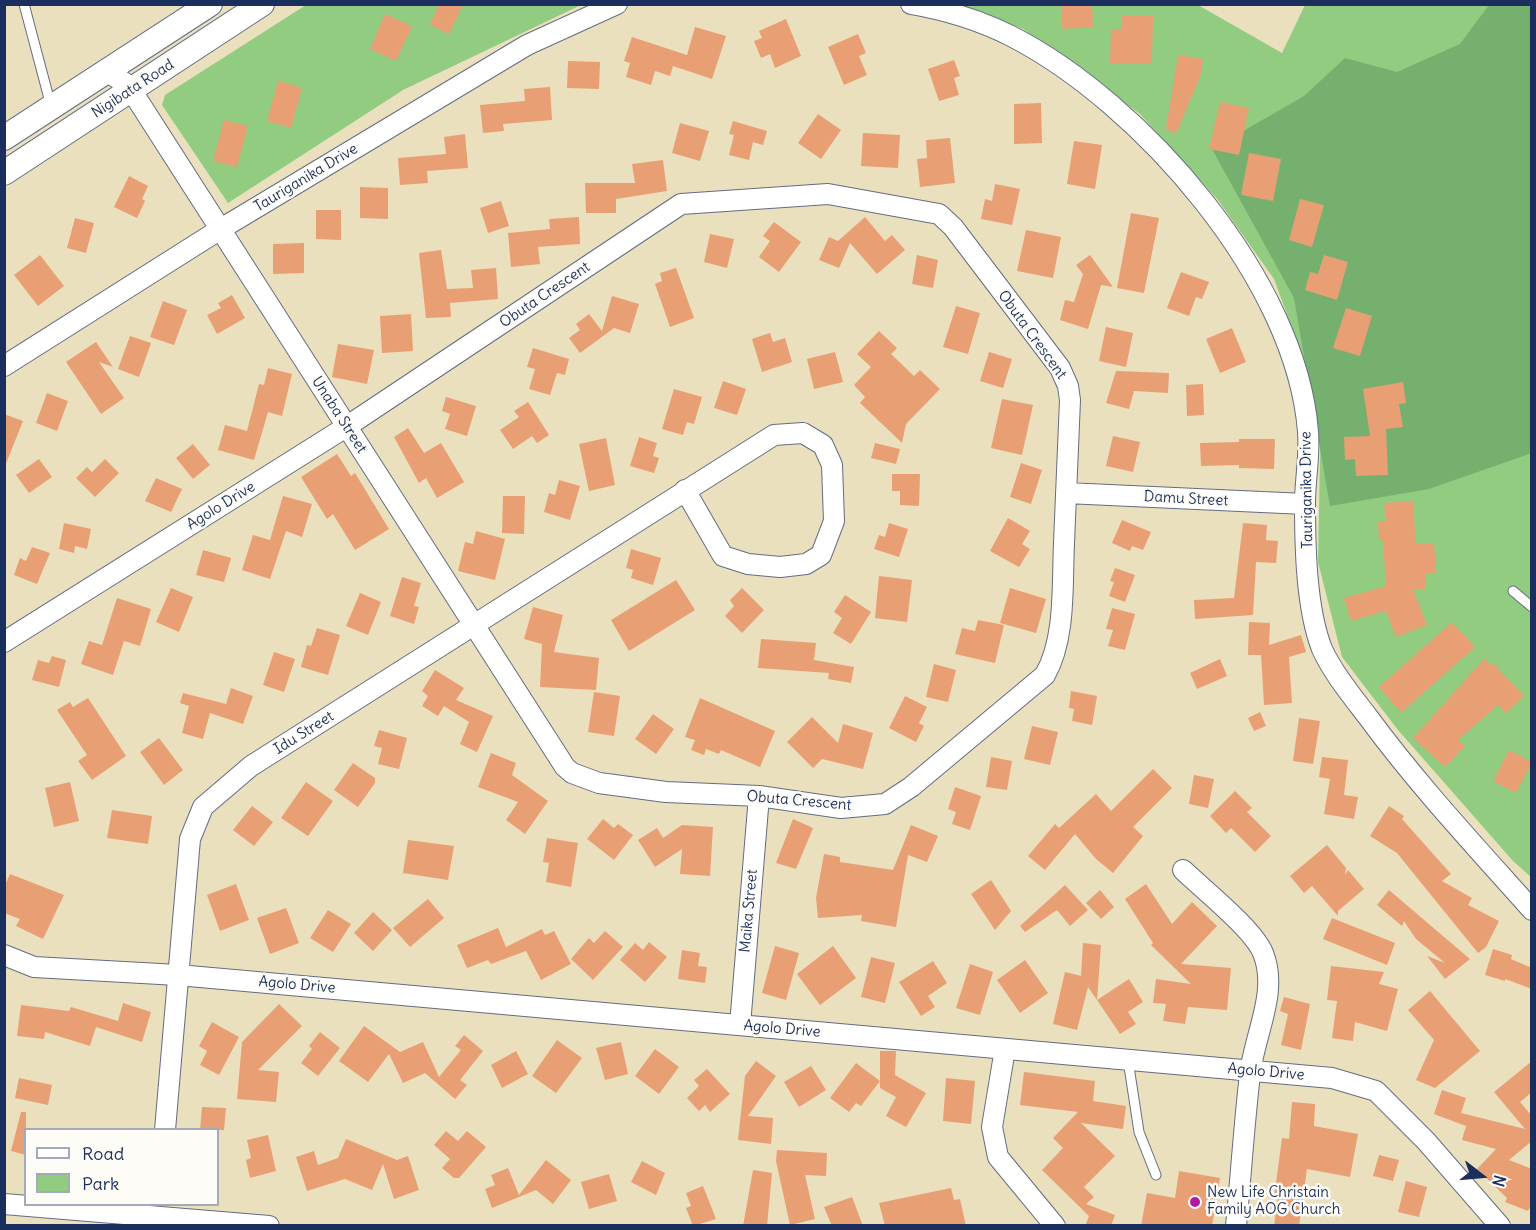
<!DOCTYPE html>
<html>
<head>
<meta charset="utf-8">
<style>
  body { margin:0 }
  #map { position:relative; width:1536px; height:1230px; overflow:hidden; background:#eae0be; font-family:Delius,sans-serif }
  canvas { display:block }
  .frame { position:absolute; inset:0; border:6px solid #1b2f5e; pointer-events:none }
  .legend { position:absolute; left:24px; top:1128px; width:195px; height:78px; box-sizing:border-box; background:#fdfcf7; border:2px solid #a3aaba; margin:0; padding:8px 10px; list-style:none; font-size:18px; color:#1b2f5e }
  .legend li { display:flex; align-items:center; gap:12px; height:30px }
  .legend b { width:30px; border:2px solid #a3aaba }
  .north { position:absolute; left:1452px; top:1146px; width:60px; height:60px; -webkit-text-stroke:4px #fdfcf7; paint-order:stroke; rotate:106deg; font-size:16px; font-weight:700; line-height:24px; text-align:center; color:#1b2f5e }
  .north::after { content:''; display:block; margin:auto; width:21px; height:27px; background:#1b2f5e; clip-path:polygon(50% 0,100% 100%,50% 72%,0 100%) }
</style>
</head>
<body>
<div id="map">
<canvas width="1536" height="1230"></canvas>
<div class="frame"></div>
<ul class="legend">
<li><b style="height:8px;background:#fff"></b>Road</li>
<li><b style="height:16px;background:#92cc81"></b>Park</li>
</ul>
<div class="north">N</div>
</div>
<script>
const g = document.querySelector('canvas').getContext('2d');
g.lineJoin = 'round';
function fill(path, color) {
  g.fillStyle = color;
  g.fill(path, 'evenodd');
}
function strokePath(path, color, width, dash) {
  g.strokeStyle = color;
  g.lineWidth = width;
  g.lineCap = dash ? 'butt' : 'round';
  g.setLineDash(dash || []);
  g.stroke(path);
}
function label(font, color, halo, rows, align = 'center') {
  g.font = font + ' Delius,sans-serif';
  g.lineWidth = 5;
  g.setLineDash([]);
  g.textBaseline = 'middle';
  g.strokeStyle = halo;
  g.fillStyle = color;
  for (const [text, x, y, turn = 0] of rows) {
    g.save();
    g.translate(x, y);
    g.rotate((+turn || 0) * Math.PI / 180);
    g.textAlign = isNaN(turn) ? turn : align;
    if (halo) g.strokeText(text, 0, 0);
    g.fillText(text, 0, 0);
    g.restore();
  }
}
fill(new Path2D(`
  M306,5H581L403,90L228,203L162,105L165,95Z
  M962,5H1198L1282,53L1305,5H1531V877L1513,861L1398,730L1342,657L1318,562L1321,407L1274,279L1218,200L1140,114L1023,29Z`), '#92cc81');
fill(new Path2D(`
  M1489,5H1531L1532,453L1429,489L1330,506L1294,298L1212,149L1304,96L1345,58L1397,72L1460,44Z`), '#75b06f');
fill(new Path2D(`
  M439,4H463L449,34L430,25Z
  M1061,4H1092L1093,27L1062,29Z
  M385,14L412,26L396,61L370,49Z
  M1122,16H1153L1152,64H1110L1111,29H1121Z
  M786,19L801,56L775,68L770,54L761,58L754,41L762,38L759,31Z
  M695,27L726,36L712,79L673,66L670,76L655,71L651,85L626,77L630,63L624,61L632,37L687,55Z
  M858,34L866,53L859,56L867,75L844,85L828,47Z
  M1178,55L1203,59L1200,77L1176,134L1166,129Z
  M954,60L960,76L954,78L959,95L939,101L928,69Z
  M568,61L600,62L599,89L567,88Z
  M278,81L302,88L291,128L267,121Z
  M550,87L552,120L503,124L504,131L483,133L480,105L525,101L524,89Z
  M1220,102L1249,108L1239,155L1209,149Z
  M1041,103L1042,143L1014,144V104Z
  M818,114L841,130L821,159L798,143Z
  M224,120L248,126L237,167L213,161Z
  M733,121L767,131L763,145L753,142L749,160L729,155L734,135L729,134Z
  M680,123L709,131L700,161L672,153Z
  M863,133L900,135L898,168L861,166Z
  M465,134L468,168L427,171L428,183L400,185L398,158L446,154L444,137Z
  M950,138L955,183L920,187L917,159L927,158L926,140Z
  M1074,141L1102,145L1095,189L1067,184Z
  M1249,153L1281,159L1273,201L1241,195Z
  M663,160L667,191L616,199V213H586L585,183H635L632,164Z
  M129,176L148,186L142,199L145,201L137,218L114,207Z
  M995,184L1020,189L1012,225L981,219L985,199L992,201Z
  M360,187L388,188V219L360,218Z
  M1300,199L1324,205L1312,247L1289,240Z
  M501,201L509,226L488,233L480,208Z
  M316,210H341V240L316,239Z
  M1131,213L1159,218L1144,293L1117,288Z
  M579,217L580,244L538,247L540,264L511,267L508,233L550,229L549,219Z
  M865,217L885,241L892,235L905,250L877,274L850,243L839,268L819,260L829,237L838,241Z
  M75,218L94,223L86,253L67,248Z
  M774,222L801,242L779,272L759,257L770,241L763,236Z
  M1026,230L1061,237L1053,278L1017,271Z
  M710,234L734,239L727,268L704,262Z
  M304,243V273L273,274V244Z
  M441,250L447,289L473,288L471,270L496,268L498,299L450,303L451,317L426,318L419,253Z
  M40,255L64,286L38,306L14,275Z
  M917,255L938,260L933,288L912,284Z
  M1090,255L1113,287L1101,285L1088,329L1060,320L1065,300L1074,302L1083,274L1076,265Z
  M1324,255L1348,262L1337,300L1305,290L1310,272L1318,274Z
  M676,268L694,318L670,327L655,284L662,281L660,273Z
  M1181,272L1209,282L1202,299L1196,297L1189,316L1167,308Z
  M232,295L245,318L217,334L207,315L221,308L218,303Z
  M612,296L639,304L630,333L614,328L580,353L569,338L580,330L576,324L589,314L602,331Z
  M163,301L187,310L174,345L150,337Z
  M956,306L980,313L968,354L943,347Z
  M1346,308L1372,316L1360,356L1333,348Z
  M411,314L413,351L382,353L380,316Z
  M1106,327L1133,333L1126,367L1099,361Z
  M1232,328L1246,362L1220,373L1206,339Z
  M879,331L897,348L891,354L914,376L920,370L940,389L906,424L902,443L860,403L865,397L854,385L871,367L857,354Z
  M770,333L773,342L785,338L792,362L762,372L752,339Z
  M130,336L151,343L139,377L118,369Z
  M96,342L113,367L99,362L124,398L101,414L66,362Z
  M338,344L374,350L367,384L332,377Z
  M533,348L569,359L565,375L557,373L550,395L529,389L535,369L527,367Z
  M835,352L843,382L814,389L807,359Z
  M989,352L1012,359L1003,388L980,381Z
  M268,368L292,374L282,416L268,412L254,460L218,450L225,425L247,431L259,384L264,385Z
  M1116,371L1169,373L1168,393L1134,391L1129,409L1106,403Z
  M723,381L746,389L737,415L714,408Z
  M1403,382L1406,403L1399,404L1403,427L1386,429L1388,475L1356,476L1355,459L1345,460L1344,437L1370,436L1363,389Z
  M1203,384L1204,415L1187,416L1186,385Z
  M674,389L702,397L694,424L687,422L683,435L662,429Z
  M47,393L68,401L57,431L36,423Z
  M446,397L476,406L467,436L445,429L450,414L442,411Z
  M1002,399L1033,405L1022,455L991,448Z
  M528,402L549,435L537,443L532,436L513,449L500,430L519,417L514,411Z
  M4,414L23,421L5,466H4Z
  M408,428L424,453L441,443L464,482L437,498L426,478L419,483L394,437Z
  M1113,436L1140,442L1133,472L1106,466Z
  M639,437L657,443L653,456L659,458L654,473L630,466Z
  M606,438L615,485L589,491L579,444Z
  M1239,439H1275L1274,469L1239,468V465L1201,466L1200,443L1239,442Z
  M875,443L900,449L896,464L871,458Z
  M193,444L210,465L193,479L176,458Z
  M337,454L351,476L355,473L389,529L355,550L333,514L327,519L301,477Z
  M39,459L52,477L29,493L16,475Z
  M105,459L119,473L95,497L76,478L87,467L92,472Z
  M1021,463L1042,470L1031,504L1010,497Z
  M892,474H920L919,506L900,505V491H892Z
  M156,478L182,489L171,512L145,501Z
  M559,480L580,486L570,520L544,512L549,493L555,495Z
  M283,496L312,504L302,537L286,531L270,579L242,570L253,535L270,540Z
  M503,496H525L524,534L502,533Z
  M1413,501L1416,544L1434,543L1436,573L1425,574L1426,589H1413L1427,625L1396,637L1386,611L1351,621L1344,598L1386,586L1383,540L1379,541L1378,522H1386L1384,503Z
  M1008,518L1030,531L1022,544L1030,549L1019,567L990,551Z
  M1122,520L1151,532L1143,550L1132,546L1130,551L1112,543Z
  M64,523L91,529L87,549L75,546L74,553L59,549Z
  M889,523L908,529L899,557L874,549L879,535L885,537Z
  M1243,523L1267,525L1266,540L1278,541L1276,563L1256,562L1253,615L1195,619L1194,600L1234,598Z
  M476,531L505,539L495,580L458,571L465,542L473,544Z
  M32,547L50,553L37,584L14,575L20,558L26,561Z
  M631,549L661,558L653,585L631,578L633,570L626,568Z
  M203,550L231,558L224,582L196,575Z
  M1115,568L1135,575L1125,602L1109,596L1114,582L1110,581Z
  M879,576L912,580L907,622L875,618Z
  M402,577L421,583L414,606L419,607L414,624L390,616Z
  M676,580L695,610L629,651L611,620Z
  M171,588L193,597L179,632L156,622Z
  M742,588L764,610L742,633L725,616L734,606L730,600Z
  M1010,588L1046,599L1036,633L1000,623Z
  M360,593L381,602L368,635L346,626Z
  M845,595L871,612L851,644L833,633L842,618L834,612Z
  M117,598L151,609L140,646L124,641L113,675L81,664L89,641L102,645Z
  M533,607L563,615L554,652L599,658L596,690L540,687L542,644L524,639Z
  M1112,608L1135,614L1125,650L1108,646L1113,630L1106,629Z
  M978,620L1004,625L995,663L955,654L962,628L975,631Z
  M1249,622L1270,623L1269,645L1301,635L1306,652L1289,657L1292,703L1264,705L1261,655H1248Z
  M1452,622L1475,647L1401,713L1379,687Z
  M317,628L340,635L328,675L301,667L307,645L311,646Z
  M761,639L816,643L814,660L854,667L851,683L828,679L829,673L758,668Z
  M274,652L295,659L284,692L263,685Z
  M52,656L66,660L59,687L32,680L38,660L49,663Z
  M1485,658L1490,665L1493,663L1524,696L1506,713L1498,705L1458,740L1465,746L1445,767L1413,738Z
  M1220,659L1227,676L1197,689L1190,673Z
  M934,664L956,670L948,702L926,697Z
  M435,670L464,688L456,700L493,716L477,752L460,744L469,722L444,706L438,716L422,706L428,696L422,691Z
  M231,688L253,696L243,724L210,713L203,739L182,733L189,706L180,703L183,693L226,704Z
  M1071,691L1097,696L1092,725L1072,721L1074,709L1069,708Z
  M594,692L620,696L614,736L588,732Z
  M905,696L927,707L919,723L924,726L916,742L889,728Z
  M88,698L126,756L92,780L78,761L87,755L57,710L70,702L73,707Z
  M700,698L775,731L760,767L721,750L719,754L706,749L704,755L691,750L695,740L685,737Z
  M1260,712L1266,726L1254,731L1248,718Z
  M653,714L674,729L656,754L635,739Z
  M812,717L838,743L843,724L873,733L863,769L822,759L813,768L787,742Z
  M1299,718L1320,721L1313,764L1293,761Z
  M1032,726L1058,732L1050,765L1024,759Z
  M379,730L407,738L399,769L378,764L382,748L374,746Z
  M159,738L183,770L164,785L140,752Z
  M1509,750L1532,762L1516,793L1493,781Z
  M491,753L516,763L512,775L548,801L525,834L506,820L518,802L478,787Z
  M991,757L1012,761L1007,790L986,787Z
  M1322,757L1348,760L1344,795L1358,797L1354,819L1324,814L1330,779L1319,777Z
  M353,763L375,778V783L358,807L334,790Z
  M1153,769L1172,788L1133,827L1143,836L1113,873L1096,859L1075,834L1045,870L1028,856L1055,824L1059,828L1096,794L1111,811Z
  M1194,775L1214,779L1208,808L1189,804Z
  M70,782L79,821L54,827L45,788Z
  M306,782L333,801L308,836L281,818Z
  M955,787L981,796L970,830L952,824L956,812L948,809Z
  M1235,791L1252,808L1247,812L1271,836L1255,852L1231,828L1226,833L1210,816Z
  M252,806L273,822L254,846L233,830Z
  M1389,806L1404,816L1402,819L1451,874L1442,881L1472,898L1468,905L1499,921L1486,947L1478,953L1397,853L1370,836Z
  M112,810L152,816L148,844L107,838Z
  M603,819L614,828L618,824L633,835L614,860L587,839Z
  M793,819L813,828L796,869L776,863Z
  M682,825L713,827L710,876L680,874L682,849L655,867L638,840L657,828L663,838Z
  M911,825L938,836L927,862L908,855L896,927L861,921L862,915L818,918L816,898L824,854L840,857V862L893,870Z
  M547,838L578,843L571,887L546,882L549,863L543,862Z
  M408,840L454,846L448,880L403,873Z
  M1327,845L1346,868L1345,875L1348,870L1364,889L1338,911V916L1312,886L1304,893L1290,876Z
  M10,874L64,895L43,939L16,926L20,919L4,913V887Z
  M991,880L1011,911L995,930L971,894Z
  M236,884L249,920L220,931L207,895Z
  M1146,884L1172,924L1192,902L1217,926L1181,964L1231,968L1227,1010L1188,1007L1185,1024L1163,1021L1166,1004L1153,1003L1156,979L1191,984L1151,945L1153,943L1125,899Z
  M1065,885L1088,910L1070,926L1057,910L1025,932L1020,926Z
  M1100,890L1114,907L1101,919L1086,903Z
  M1389,890L1470,959L1445,979L1427,956L1445,963L1416,939L1404,921L1402,926L1377,905Z
  M428,899L444,918L410,947L393,928Z
  M286,908L299,943L270,954L257,918Z
  M328,910L351,924L333,952L310,938Z
  M373,912L392,930L373,951L354,933Z
  M1332,918L1395,943L1387,965L1323,939Z
  M498,928L506,947L542,929L545,935L554,931L571,964L541,980L526,951L491,964L488,960L467,968L457,945Z
  M605,931L623,947L593,980L571,959L589,938L594,943Z
  M649,942L667,957L645,982L620,960L635,943L643,950Z
  M1083,943L1101,945L1097,1000L1088,987L1077,1030L1053,1024L1065,972L1081,976Z
  M775,946L799,953L786,1000L762,993Z
  M833,946L856,978L820,1005L797,974Z
  M1493,949L1512,955L1511,959L1532,968V989L1505,979V981L1485,975Z
  M682,950L700,953L698,966L707,967L705,983L678,979Z
  M871,957L895,963L885,1003L861,997Z
  M1025,960L1048,993L1020,1013L997,980Z
  M933,961L947,983L928,996L935,1007L921,1016L899,982Z
  M970,964L993,972L980,1015L956,1008Z
  M1331,966L1384,972L1379,984L1398,989L1387,1031L1355,1022L1353,1041L1332,1038L1337,1001L1327,1000Z
  M1129,979L1143,1002L1128,1012L1136,1024L1120,1034L1097,1000Z
  M1430,991L1480,1051L1435,1088L1416,1080L1434,1040L1408,1010Z
  M1284,997L1310,1004L1301,1050L1281,1045L1288,1014L1280,1011Z
  M123,1003L151,1012L142,1042L96,1027L90,1046L45,1032L44,1039L17,1036L21,1005L69,1011L71,1007L118,1021Z
  M279,1004L302,1026L258,1070L279,1072L276,1102L237,1099L242,1042Z
  M212,1022L239,1037L219,1075L200,1065L207,1051L199,1046Z
  M364,1026L400,1052L423,1042L439,1077L461,1050L455,1046L464,1035L483,1051L460,1080L467,1085L455,1099L425,1073L403,1083L389,1054L368,1082L339,1061Z
  M320,1032L340,1048L318,1076L301,1063L312,1049L309,1046Z
  M557,1040L582,1058L556,1093L532,1076Z
  M621,1042L628,1074L605,1080L596,1048Z
  M655,1049L679,1067L659,1094L635,1076Z
  M516,1051L528,1074L502,1088L491,1065Z
  M880,1051H896L895,1075L926,1093L906,1127L886,1116L896,1097L880,1088Z
  M756,1061L776,1076L748,1116L773,1118L771,1144L738,1140L745,1076Z
  M1532,1061V1092L1520,1102L1532,1116V1141L1509,1160L1532,1169V1203L1528,1211L1505,1202L1507,1198L1477,1169L1496,1149L1462,1140L1466,1126L1434,1114L1442,1090L1466,1098L1461,1113L1525,1129L1494,1092Z
  M856,1063L880,1081L861,1106L856,1103L849,1112L830,1098Z
  M811,1066L826,1090L799,1107L784,1082Z
  M707,1069L730,1094L710,1112L705,1105L699,1111L687,1098L699,1086L694,1080Z
  M1024,1072L1095,1081L1093,1101L1126,1106L1123,1129L1081,1123L1115,1156L1084,1187L1094,1197L1086,1204L1115,1215L1111,1226H1085L1089,1216L1042,1170L1063,1148L1053,1138L1078,1112L1020,1105Z
  M19,1078L52,1085L48,1105L15,1098Z
  M946,1078L975,1081L971,1124L943,1121Z
  M1292,1102L1315,1104L1314,1126L1358,1134L1350,1177L1307,1169L1299,1226H1274L1278,1198H1274L1282,1138L1289,1139Z
  M202,1107L226,1108L224,1130H200Z
  M21,1112H26V1155L11,1151Z
  M446,1131L458,1141L467,1131L486,1147L459,1178H454L442,1168L450,1159L434,1145Z
  M268,1135L276,1171L250,1178L246,1160L251,1158L247,1140Z
  M346,1139L397,1160L408,1156L419,1190L394,1199L383,1164L372,1190L345,1179L307,1191L296,1157L314,1151L318,1165L338,1158Z
  M777,1150L827,1153L826,1176L805,1175L815,1219L790,1225L776,1161Z
  M1379,1155L1399,1160L1393,1181L1373,1176Z
  M546,1160L571,1180L553,1204L536,1190L492,1208L485,1189L495,1185L491,1175L508,1168L519,1195Z
  M642,1161L665,1173L656,1195L631,1182Z
  M753,1170L772,1173L767,1226H743Z
  M1179,1171L1220,1178L1212,1226H1141L1147,1193L1175,1198Z
  M609,1174L617,1201L589,1209L581,1182Z
  M1406,1181L1427,1187L1419,1217L1398,1212Z
  M703,1186L716,1219L693,1226L686,1208L691,1206L686,1193Z
  M951,1188L954,1200L960,1199L966,1226H885L879,1203Z
  M852,1197L863,1226H832L824,1207Z`), '#e99f74');
const service = new Path2D(`
  M24,4L51,106
  M1513,591L1532,607
  M1128,1060L1139,1132L1156,1175`);
const minor = new Path2D(`
  M911,4C946,10 979,20 1011,36C1142,103 1297,281 1308,432C1310,456 1305,480 1305,503C1305,546 1306,608 1322,649C1333,673 1352,696 1368,717C1418,785 1476,847 1532,910
  M4,366L219,230L527,45L617,4
  M1066,493L1305,504
  M4,642L346,427L681,204L828,194L939,214L953,227L1060,368L1068,386L1070,400C1068,448 1066,495 1064,543C1062,585 1066,638 1045,675L911,787L885,804L841,808L759,796L666,792L599,783L572,773L565,767L128,85L106,71
  M1183,870C1204,890 1253,929 1263,953C1279,992 1254,1035 1250,1074C1244,1125 1241,1175 1236,1226
  M4,955L34,967L178,975L1332,1078L1376,1091L1426,1141L1500,1226
  M740,1025L759,796
  M1005,1049L992,1127L998,1157L1055,1226
  M165,1130L190,839L203,807L251,766L774,435L803,433L823,445L832,465L834,521L821,555L806,564L780,567L748,564L723,556L685,490
  M4,1204L269,1226`);
const tertiary = new Path2D(`
  M4,138L210,4
  M4,173L262,4`);
strokePath(service, '#636d80', 11);
strokePath(minor, '#636d80', 22);
strokePath(tertiary, '#636d80', 26);
strokePath(service, '#fff', 9);
strokePath(minor, '#fff', 20);
strokePath(tertiary, '#fff', 24);
for (const [x, y, r, color] of [
  [1195,1202,6,"#b5179e"]
]) {
  const dot = new Path2D();
  dot.arc(x, y, r, 0, 2 * Math.PI);
  g.fillStyle = color;
  g.fill(dot);
  strokePath(dot, '#fdfcf7', 2);
}
label('15px', '#1b2f5e', '#fdfcf7', [
  ["Nigibata Road",133,89,-33],
  ["Tauriganika Drive",306,178,-31],
  ["Obuta Crescent",545,295,-34],
  ["Obuta Crescent",1032,335,54],
  ["Unaba Street",339,415,57],
  ["Tauriganika Drive",1307,490,-91],
  ["Damu Street",1186,499,3],
  ["Agolo Drive",221,506,-32],
  ["Idu Street",304,733,-32],
  ["Obuta Crescent",799,801,5],
  ["Maika Street",749,911,-85],
  ["Agolo Drive",297,985,5],
  ["Agolo Drive",782,1029,5],
  ["Agolo Drive",1266,1072,5]
]);
label('15px', '#1b2f5e', '#fdfcf7', [
  ["New Life Christain",1207,1193],
  ["Family AOG Church",1207,1210]
], 'left');
</script>
</body>
</html>
